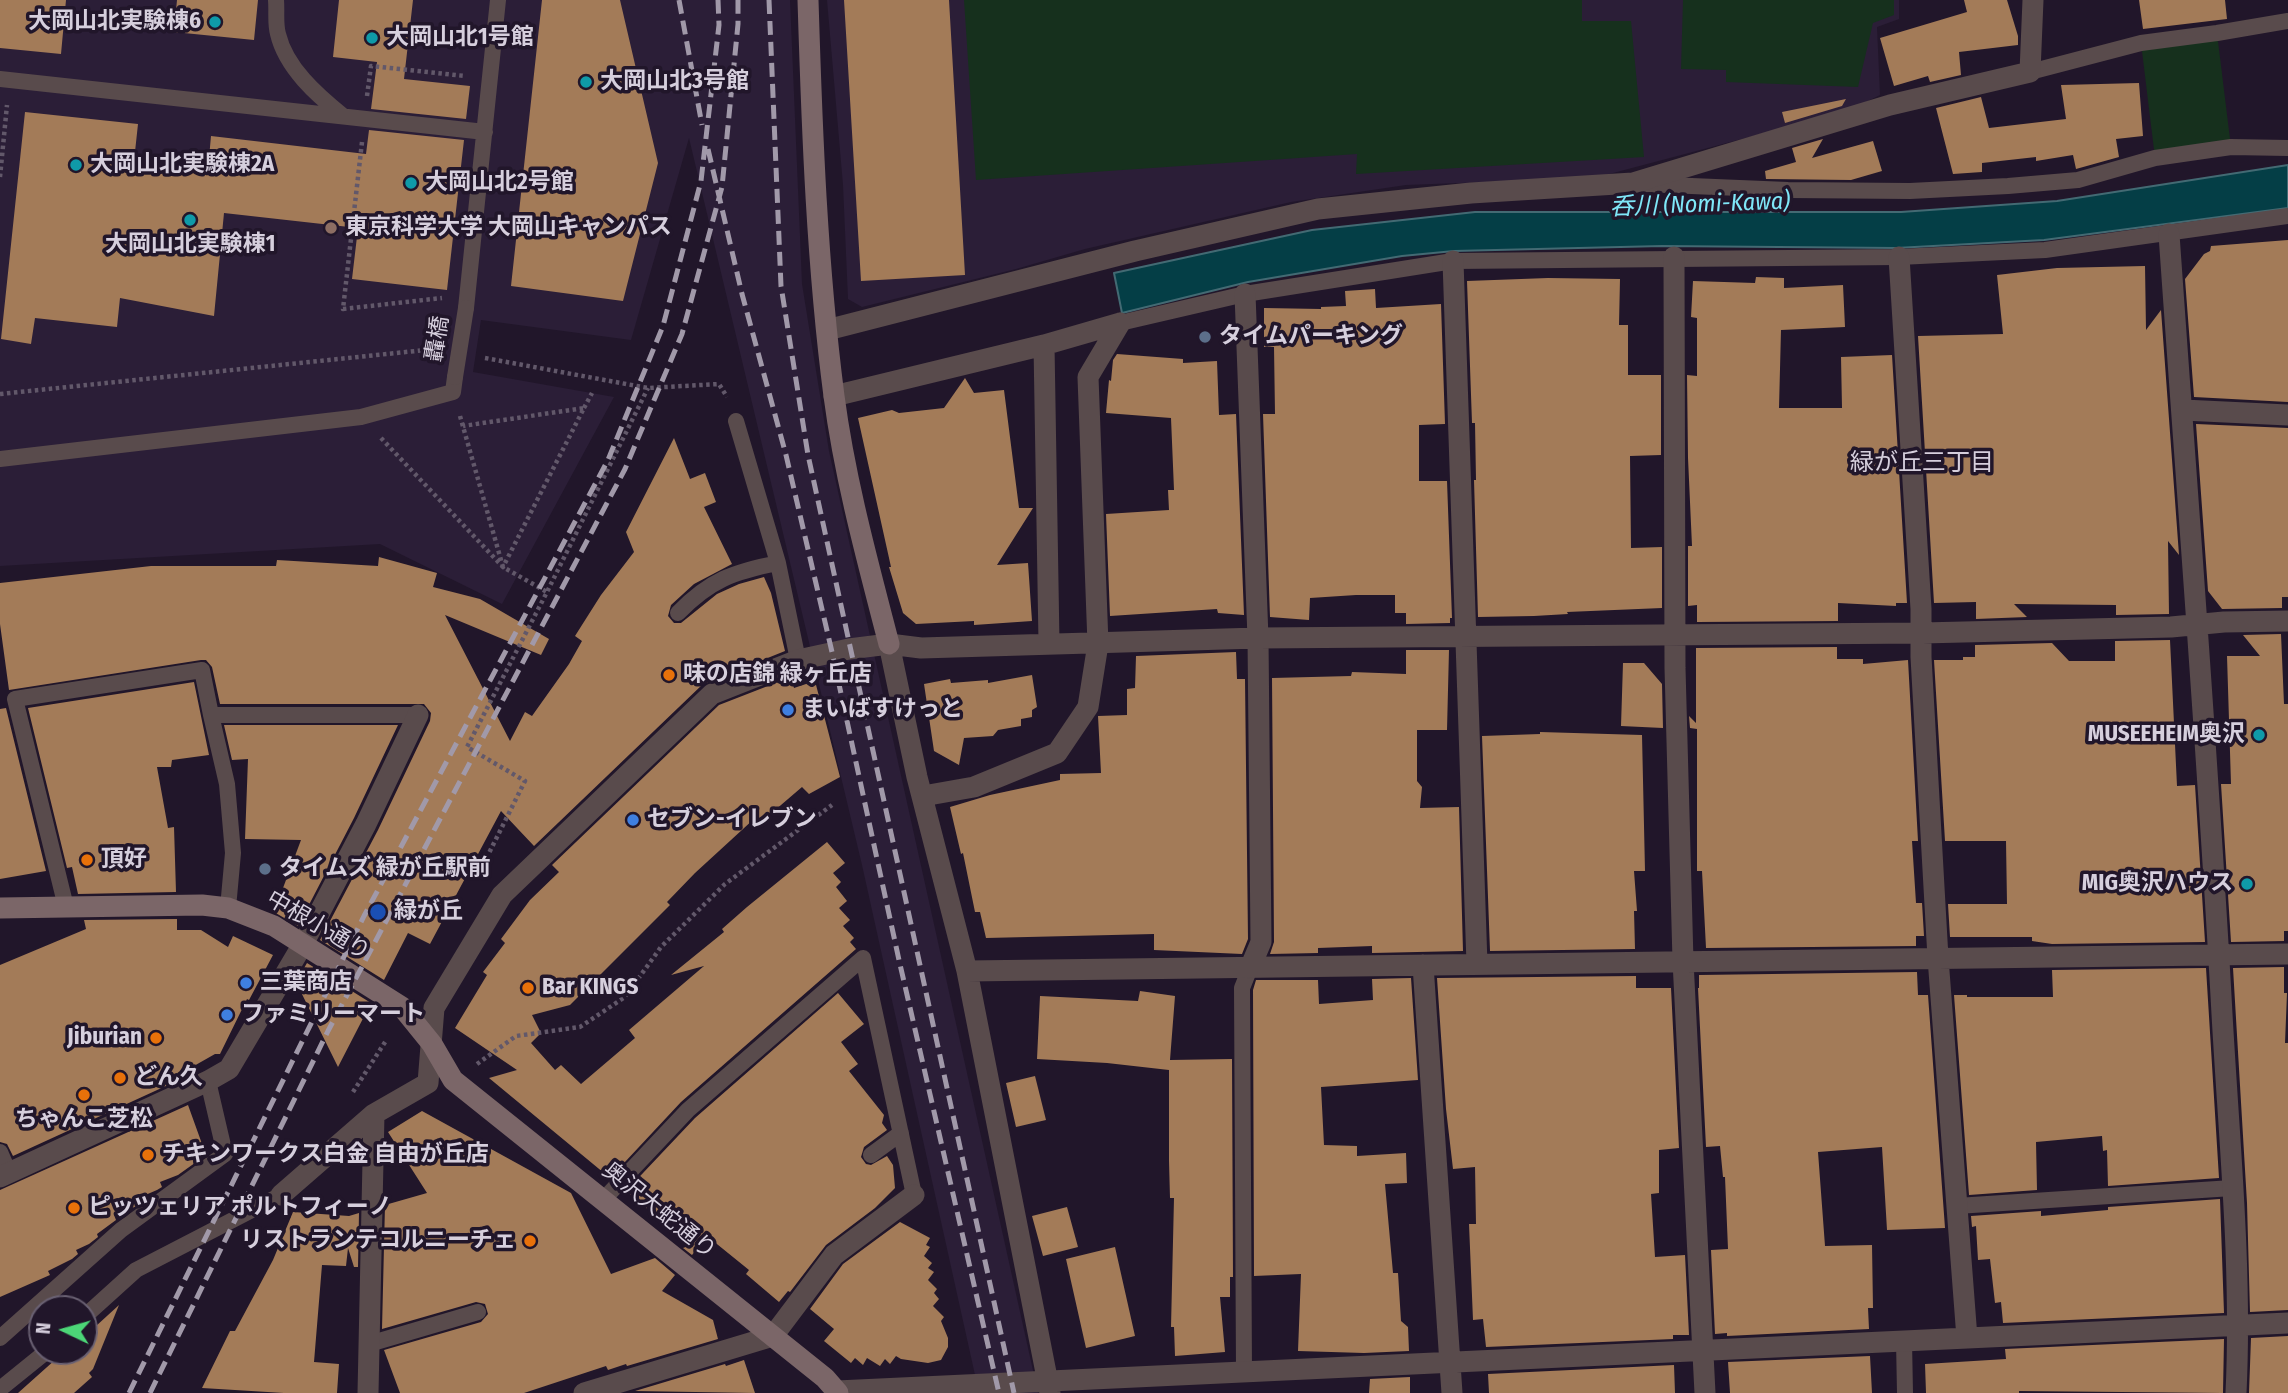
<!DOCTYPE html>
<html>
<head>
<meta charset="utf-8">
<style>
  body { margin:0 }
  #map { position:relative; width:2288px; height:1393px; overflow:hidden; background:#21162a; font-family:"Fira Sans Condensed",sans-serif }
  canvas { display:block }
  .north { position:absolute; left:28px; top:1295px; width:70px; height:70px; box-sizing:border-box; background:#21162a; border:2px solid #696072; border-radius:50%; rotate:275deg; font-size:19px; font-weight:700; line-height:28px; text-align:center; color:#d6cfdd }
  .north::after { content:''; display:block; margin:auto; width:24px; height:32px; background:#4cd677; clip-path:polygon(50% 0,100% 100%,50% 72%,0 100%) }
</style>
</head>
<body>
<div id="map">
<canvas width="2288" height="1393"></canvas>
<div class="north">N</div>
</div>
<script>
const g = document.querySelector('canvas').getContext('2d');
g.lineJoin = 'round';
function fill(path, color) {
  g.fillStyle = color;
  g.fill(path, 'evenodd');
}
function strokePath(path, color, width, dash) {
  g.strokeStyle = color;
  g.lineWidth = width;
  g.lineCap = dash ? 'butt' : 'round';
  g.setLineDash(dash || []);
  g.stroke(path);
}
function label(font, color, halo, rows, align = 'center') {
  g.font = font + ' "Fira Sans Condensed","Noto Sans JP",sans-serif';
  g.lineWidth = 7;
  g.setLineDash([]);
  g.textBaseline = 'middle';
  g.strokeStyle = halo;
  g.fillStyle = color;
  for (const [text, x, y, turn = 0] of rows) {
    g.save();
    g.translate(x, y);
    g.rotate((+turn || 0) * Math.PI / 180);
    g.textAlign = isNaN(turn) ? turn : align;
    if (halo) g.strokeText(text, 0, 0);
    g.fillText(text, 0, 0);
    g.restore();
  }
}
fill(new Path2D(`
  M0,0H790L802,284L829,451L1038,1393H979L862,865L689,138L631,340L481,320L473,372L614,397L502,604L380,544L0,566Z
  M827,0H1899V19L1877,27L1880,95L1848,111L1594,178L1406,185L1291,202L1085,249L1016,269L862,307L848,299L843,185Z`), '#2b1e37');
fill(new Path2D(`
  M964,0H1582V21H1631L1644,157L1356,174L1357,154L976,180Z
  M1683,0H1894V15L1873,23L1858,87L1726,82V70L1681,69Z
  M2217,33L2231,147L2155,158L2141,43Z`), '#16301d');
const water = new Path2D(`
  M2288,165V208L2044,240L1896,248L1662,246L1454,251L1402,256L1248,282L1122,313L1114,273L1312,230L1475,212H1901L2057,201Z`);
fill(water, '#043e46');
strokePath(water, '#436a73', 2);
fill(new Path2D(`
  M0,0H66L61,54L0,48Z
  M177,0H258L254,40L174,32Z
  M339,0H413L404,79L470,86L466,119L371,109L377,62L333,57Z
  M542,0H620L658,163L623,301L511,286Z
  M844,0H949L965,275L861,281Z
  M1964,0H2007L2018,36V45L1959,52L1961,75L1930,82L1928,76L1894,86L1880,38L1967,12Z
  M2139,0H2225L2227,19L2143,29Z
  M2139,83L2143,136L2116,139L2119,157L2076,169L2073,155L2036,161V157L1982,163V172L1953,174L1936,108L1981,97L1989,128L2066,119L2061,85Z
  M1846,99L1842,106L1785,123L1782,112Z
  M25,112L138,124L134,161L208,169L211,136L366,154L369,130L464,140L447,290L352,279L358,228L224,213L214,316L120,298L117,327L35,318L31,344L1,339Z
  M1823,139L1812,158L1873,141L1882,171L1851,180L1766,179L1765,171L1796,162L1792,148Z
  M2288,240V402L2194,397L2185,279L2204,254L2210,251L2211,246Z
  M2145,266L2146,330L2161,310L2179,555L2168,541L2169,614L2116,615V605L2014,604L2027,617L1976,619V602L1934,603L1918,336L2003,334L1997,275L2057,268Z
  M1756,277L1784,278V288L1843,285L1845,327L1781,330L1779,408H1842L1841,357L1892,355L1907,603H1896V606L1838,603V621L1697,622V605L1688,606V546H1692L1688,458L1687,375L1697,376V318L1691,317L1693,281L1755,283Z
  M1548,278L1620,279L1619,325H1628V375H1661V455L1630,456L1631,548L1662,547V608L1567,612L1568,614L1534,616L1478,617L1474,480H1476L1475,423H1472L1467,281Z
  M1375,289L1376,308L1441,304L1445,424L1419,425V481H1447L1452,618H1450V623L1406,624V613H1395V595H1356L1310,598L1309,620L1270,617L1263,414H1275L1274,347H1264V308L1321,309V307L1346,306L1345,291Z
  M1117,354L1183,359V363L1217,361L1219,415L1236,414L1244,615L1218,613L1217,609L1110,616L1106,514L1169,510L1168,490H1174L1171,418L1106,413L1109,380L1111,381L1113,360Z
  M965,378L974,393L1004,390L1019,508H1033L997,565L1028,563L1032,621L974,625V621L916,624L903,613L889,567H891L858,418L892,410L899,413L944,408Z
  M2196,424L2288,428V597H2282V608L2222,609L2208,591Z
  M674,438L690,479L705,473L716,502L704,507L732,564L694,584L671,605L668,616L674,623H681L717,594L739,584L764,577L771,593L785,651L703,684L534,846L501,811L430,944L408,933L384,980L320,940L378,830L430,721L431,713L424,704H220L212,667L206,660H201L9,690L0,624V583L151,566H276L277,560L378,566L379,557L437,573L433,587L480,599L549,639L541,655L445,615L510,741L525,712L532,716L569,664L582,641L575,636L601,595L634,552L626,532Z
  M2281,634L2284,704H2288V931H2284V941L2231,942L2221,784H2231L2227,656H2260L2243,635Z
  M2170,640L2177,786L2195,785L2205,942L2052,944L2032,941V937H1950L1948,904H2007L2006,841H1945L1934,660H1963V657H1975V645L2052,643L2069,661H2115V641Z
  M1837,647V659H1863V664L1908,660L1918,841H1912L1916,903H1922L1924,936H1916V946L1706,948L1702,871H1697V729L1690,728L1689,716L1696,723V648Z
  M1406,650H1449L1447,730H1417V781L1422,787L1420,808L1459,807L1463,951L1372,953V946L1318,948V953L1270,954L1274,942L1272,678L1351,676L1352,672L1406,674Z
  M1236,652L1237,679H1245L1248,939L1242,954L1154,950V934L986,938L980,912H975L963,853L961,854L950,807L990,795L1060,780V774L1101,773L1098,716L1127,715V689L1135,688L1136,656Z
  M1623,663H1644L1662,684L1663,728L1621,726Z
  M1032,675L1037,707L1032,710V717L1021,719V726L998,730L993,736L964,738L959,765L934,751L924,684L950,679L951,683L988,680V683Z
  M791,677L794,688L815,681L840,777L809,794L802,787L760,823L755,818L695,873L667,902L670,905L570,1005L532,1015L541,1033L531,1043L555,1070L561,1065L581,1084L635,1038L629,1030L704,966L671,975L724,932L722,929L747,907L827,842L845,863L833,873L841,882L836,887L847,901L839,908L850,920L843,926L854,938L850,942L856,949L681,1102L610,1178L489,1078L517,1070L455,1028L487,975L483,972L505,943L501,939L530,900L559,872L552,865L719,705Z
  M194,682L209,755L172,760L171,767H157L168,828L174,827L176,892L78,894L72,867L67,868L28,708Z
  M6,708L46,871L0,879V709Z
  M224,725H398L354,818L298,926L274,912L301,840L245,839L248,759L232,760Z
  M1540,732L1642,735L1645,871H1634L1637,911H1634L1635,949L1490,951L1482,736L1540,734Z
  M177,919V930H201L228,947L233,936L273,955L249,1000L247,999L220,1054H215L178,1075L179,1080L13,1156L7,1144L0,1142V965L86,929L84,920Z
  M307,963L371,1003L338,1067L296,982Z
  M2284,967V993H2287L2285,1043H2288V1310L2250,1312L2247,1203L2233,968Z
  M2206,968L2219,1178L2108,1186L2107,1150L2103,1151L2102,1136L2036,1142L2037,1190L1969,1195L1954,995H1967V997H2053L2052,970Z
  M1917,972L1918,995H1928L1945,1228L1887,1230L1882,1147L1818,1152L1825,1246L1872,1245L1873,1308H1868L1869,1329L1727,1336V1333L1715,1334L1711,1250L1728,1249L1725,1177H1723L1720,1146L1706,1147L1698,988H1699V975Z
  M1636,976V988H1671L1679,1148L1659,1150V1193L1651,1194L1655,1257L1685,1255L1689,1335H1673V1339L1486,1347L1483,1319L1473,1320L1469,1224H1476L1475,1167L1453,1169L1446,1109L1437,978Z
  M1411,978L1418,1080L1321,1087L1324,1145L1357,1146V1156L1406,1153L1407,1183L1385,1184L1393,1273H1398L1401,1321L1408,1327L1409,1351L1364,1353L1298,1351L1301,1274L1254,1276L1253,990L1256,980H1318L1319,1004L1373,1000L1372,979Z
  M1140,991L1175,996L1170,1060L1232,1059L1233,1277H1230V1297H1220L1225,1352L1175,1356L1174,1327H1171L1174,1198H1170L1169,1161V1070L1107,1063L1037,1059L1040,996L1138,1001Z
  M838,993L864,1024L841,1042L858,1064L849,1071L884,1115L882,1123L887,1130L864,1147L861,1157L866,1164L871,1165L887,1156L893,1165L895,1188L875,1208L826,1245L790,1292L788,1291L779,1302L746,1274L749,1270L707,1236L692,1255L683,1248L691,1245L626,1191L695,1118Z
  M1035,1076L1046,1120L1016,1127L1006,1083Z
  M188,1105L206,1155L178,1175L160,1182L162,1187L157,1190L136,1199L139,1204L137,1206L114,1215L116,1220L97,1234L98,1237L89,1244L76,1250L78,1254L72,1259L48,1271L50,1275L0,1297V1190Z
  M422,1111L571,1193L611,1274L655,1258L675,1275L662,1291L713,1320L718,1339L627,1366L626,1364L608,1370L606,1366L524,1393H400L384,1350L481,1322L488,1314L485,1304L476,1302L382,1329L385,1205L427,1193L388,1132Z
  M2220,1199L2224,1313L2003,1323L2001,1302L1995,1303L1990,1259L1978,1260L1976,1226L1972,1227L1971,1216L2041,1211V1216L2108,1210V1207Z
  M1067,1207L1078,1247L1043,1256L1032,1216Z
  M293,1212L349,1216L359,1213L358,1267H354L348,1248L346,1266L322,1265L314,1362L339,1364L337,1393H284L202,1388L230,1331H235L273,1260Z
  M900,1222L930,1238L926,1245L930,1247L924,1256L932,1263L928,1268L934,1272L928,1280L937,1289L934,1293L939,1299L933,1306L944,1317L941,1321L948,1338V1347L941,1360L928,1363L901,1359L896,1356L890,1364L885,1359L880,1366L867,1358L863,1365L855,1358L851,1363L824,1341L834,1329L810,1309L843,1264Z
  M1115,1247L1135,1336L1086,1348L1066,1259Z
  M119,1305L93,1369L89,1373L92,1377L74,1393H18L65,1351H84V1337Z
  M2288,1336V1393H2249L2251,1338Z
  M2224,1339L2223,1393L2019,1391V1393H1926L1925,1364L2006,1359L2005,1349Z
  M1870,1356L1872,1393H1730L1728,1362Z
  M744,1360L755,1393L635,1391L725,1364L726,1366Z
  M1674,1365L1675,1393H1489L1488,1374Z
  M1410,1377V1393H1369L1370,1379Z`), '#a37b58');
strokePath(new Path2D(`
  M367,96L371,66L465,76
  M362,142L343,309L442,298
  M0,177L7,105
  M485,358L648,388L719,384L727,397
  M0,394L435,349
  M584,408L592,393
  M460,416L503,567L547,592
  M381,438L503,567L584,408L463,426
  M477,877L525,781L467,747L547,592L648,388
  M477,1064L516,1036L580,1027L625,997L661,947L725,884L832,805
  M353,1092L387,1039`), '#62586a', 4.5, [3.5, 3.5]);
strokePath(new Path2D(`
  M276,0C277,11 275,24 278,34C286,68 317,95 343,116
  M2030,72L2141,43L2217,33L2288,21
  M0,79L485,132
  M1643,184L1788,190L1910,191L2008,186L2078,180L2155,158L2231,147L2288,148
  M466,308L498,0
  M1120,323L1245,294L1453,261L1899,257L2045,250L2288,216
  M736,421L778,563L798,660
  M0,459L361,417L453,392L455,377
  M678,613C710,580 733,572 778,563
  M66,907L15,699L202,670L211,715
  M228,908L233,853L227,784L211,715H418
  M0,1152L9,1173
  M871,1155L901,1133
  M603,1200L688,1110L863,958L914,1195
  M1957,1206L2232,1188
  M84,1317L136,1270L281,1195
  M0,1338L121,1230L225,1154L208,1081
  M1904,1340L1905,1393
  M369,1344L478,1312
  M1244,1372L1242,988L1250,968
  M0,1389L47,1351`), '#594b4c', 16);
strokePath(new Path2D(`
  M2169,234C2187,494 2208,754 2222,1014C2229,1140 2242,1267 2236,1393
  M1674,257L1675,668L1683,961L1705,1393
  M1899,257L1921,609V657L1938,958L1967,1338
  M1453,261L1477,964
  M1245,294L1258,638L1261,942L1250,968
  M827,330L1135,251L1318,209L1471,193L1633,183L1890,105L2030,72L2033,0
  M1044,345L1049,643
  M834,396L1044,345L1120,323
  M2183,410L2288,415
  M889,644L917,777L967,971L1050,1393
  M923,796L974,787L1057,753L1088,707L1098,644L1088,377L1120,323
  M1423,965L1452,1393
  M967,971L2288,954
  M0,1177L208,1081L229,1069L303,944L366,824L418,715
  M281,1195L374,1114L428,1083L434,1008L502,895L712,694L798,660L849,649L889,644L921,648L1258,638L1922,633L2171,627L2224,622L2288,621
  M837,1391L2288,1323
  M368,1393L374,1114
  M584,1393L773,1336L834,1255L914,1195`), '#594b4c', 21);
strokePath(new Path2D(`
  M808,0C812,132 817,265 834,396C845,480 868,563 889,644
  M0,908L202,905L228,908L274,926L402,1007L432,1044L453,1080L825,1378L838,1393`), '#7b6668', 21);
strokePath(new Path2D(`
  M679,0L702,125
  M769,0L781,286L808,455L1014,1393
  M708,149L742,294L786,455L832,652L899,960L999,1393
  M129,1393L364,916L608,460L663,326L701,181L719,25L718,0
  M150,1393L328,1031L625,469L682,334L722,187L738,24V0`), '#a199a9', 5, [14, 7]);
strokePath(new Path2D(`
  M455,377L466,308`), '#594b4c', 16);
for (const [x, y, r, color] of [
  [215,22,7,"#0f9aa8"],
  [372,38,7,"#0f9aa8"],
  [586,82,7,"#0f9aa8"],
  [76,165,7,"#0f9aa8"],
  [411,183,7,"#0f9aa8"],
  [190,220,7,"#0f9aa8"],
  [331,228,7,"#8d6e63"],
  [1205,337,7,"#5c6f8a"],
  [669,675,7,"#e8710a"],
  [788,710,7,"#3f7fe0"],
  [2259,735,7,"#0f9aa8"],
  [633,820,7,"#3f7fe0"],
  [87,860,7,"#e8710a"],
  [265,869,7,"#5c6f8a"],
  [2247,884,7,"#0f9aa8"],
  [378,912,9,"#1a4fb4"],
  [246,983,7,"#3f7fe0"],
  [528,988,7,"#e8710a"],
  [227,1015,7,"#3f7fe0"],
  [156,1038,7,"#e8710a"],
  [120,1078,7,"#e8710a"],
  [84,1095,7,"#e8710a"],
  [148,1155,7,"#e8710a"],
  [74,1208,7,"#e8710a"],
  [530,1241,7,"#e8710a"]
]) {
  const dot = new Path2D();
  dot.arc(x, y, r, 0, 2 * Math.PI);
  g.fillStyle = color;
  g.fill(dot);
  strokePath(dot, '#21162a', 2.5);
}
label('bold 23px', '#d6cfdd', '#21162a', [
  ["大岡山北実験棟6",201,22,"right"],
  ["大岡山北1号館",386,38],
  ["大岡山北3号館",600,82],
  ["大岡山北実験棟2A",90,165],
  ["大岡山北2号館",425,183],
  ["東京科学大学 大岡山キャンパス",345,228],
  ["大岡山北実験棟1",190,245,"center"],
  ["タイムパーキング",1219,337],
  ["味の店錦 緑ヶ丘店",683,675],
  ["まいばすけっと",802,710],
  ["MUSEEHEIM奥沢",2245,735,"right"],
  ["セブン-イレブン",647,820],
  ["頂好",101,860],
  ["タイムズ 緑が丘駅前",279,869],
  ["MIG奥沢ハウス",2233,884,"right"],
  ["緑が丘",394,912],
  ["三葉商店",260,983],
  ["Bar KINGS",542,988],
  ["ファミリーマート",241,1015],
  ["Jiburian",142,1038,"right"],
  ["どん久",134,1078],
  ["ちゃんこ芝松",84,1120,"center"],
  ["チキンワークス白金 自由が丘店",162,1155],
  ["ピッツェリア ポルトフィーノ",88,1208],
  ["リストランテコルニーチェ",516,1241,"right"]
], 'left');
label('23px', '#d6cfdd', '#21162a', [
  ["轟橋",438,339,-81],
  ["中根小通り",318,926,30],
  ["奥沢大蛇通り",659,1211,39]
]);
label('italic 24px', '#7fe7f8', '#21162a', [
  ["呑川 (Nomi-Kawa)",1700,205,-2]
]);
label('24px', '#d6cfdd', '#21162a', [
  ["緑が丘三丁目",1922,463]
]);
</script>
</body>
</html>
